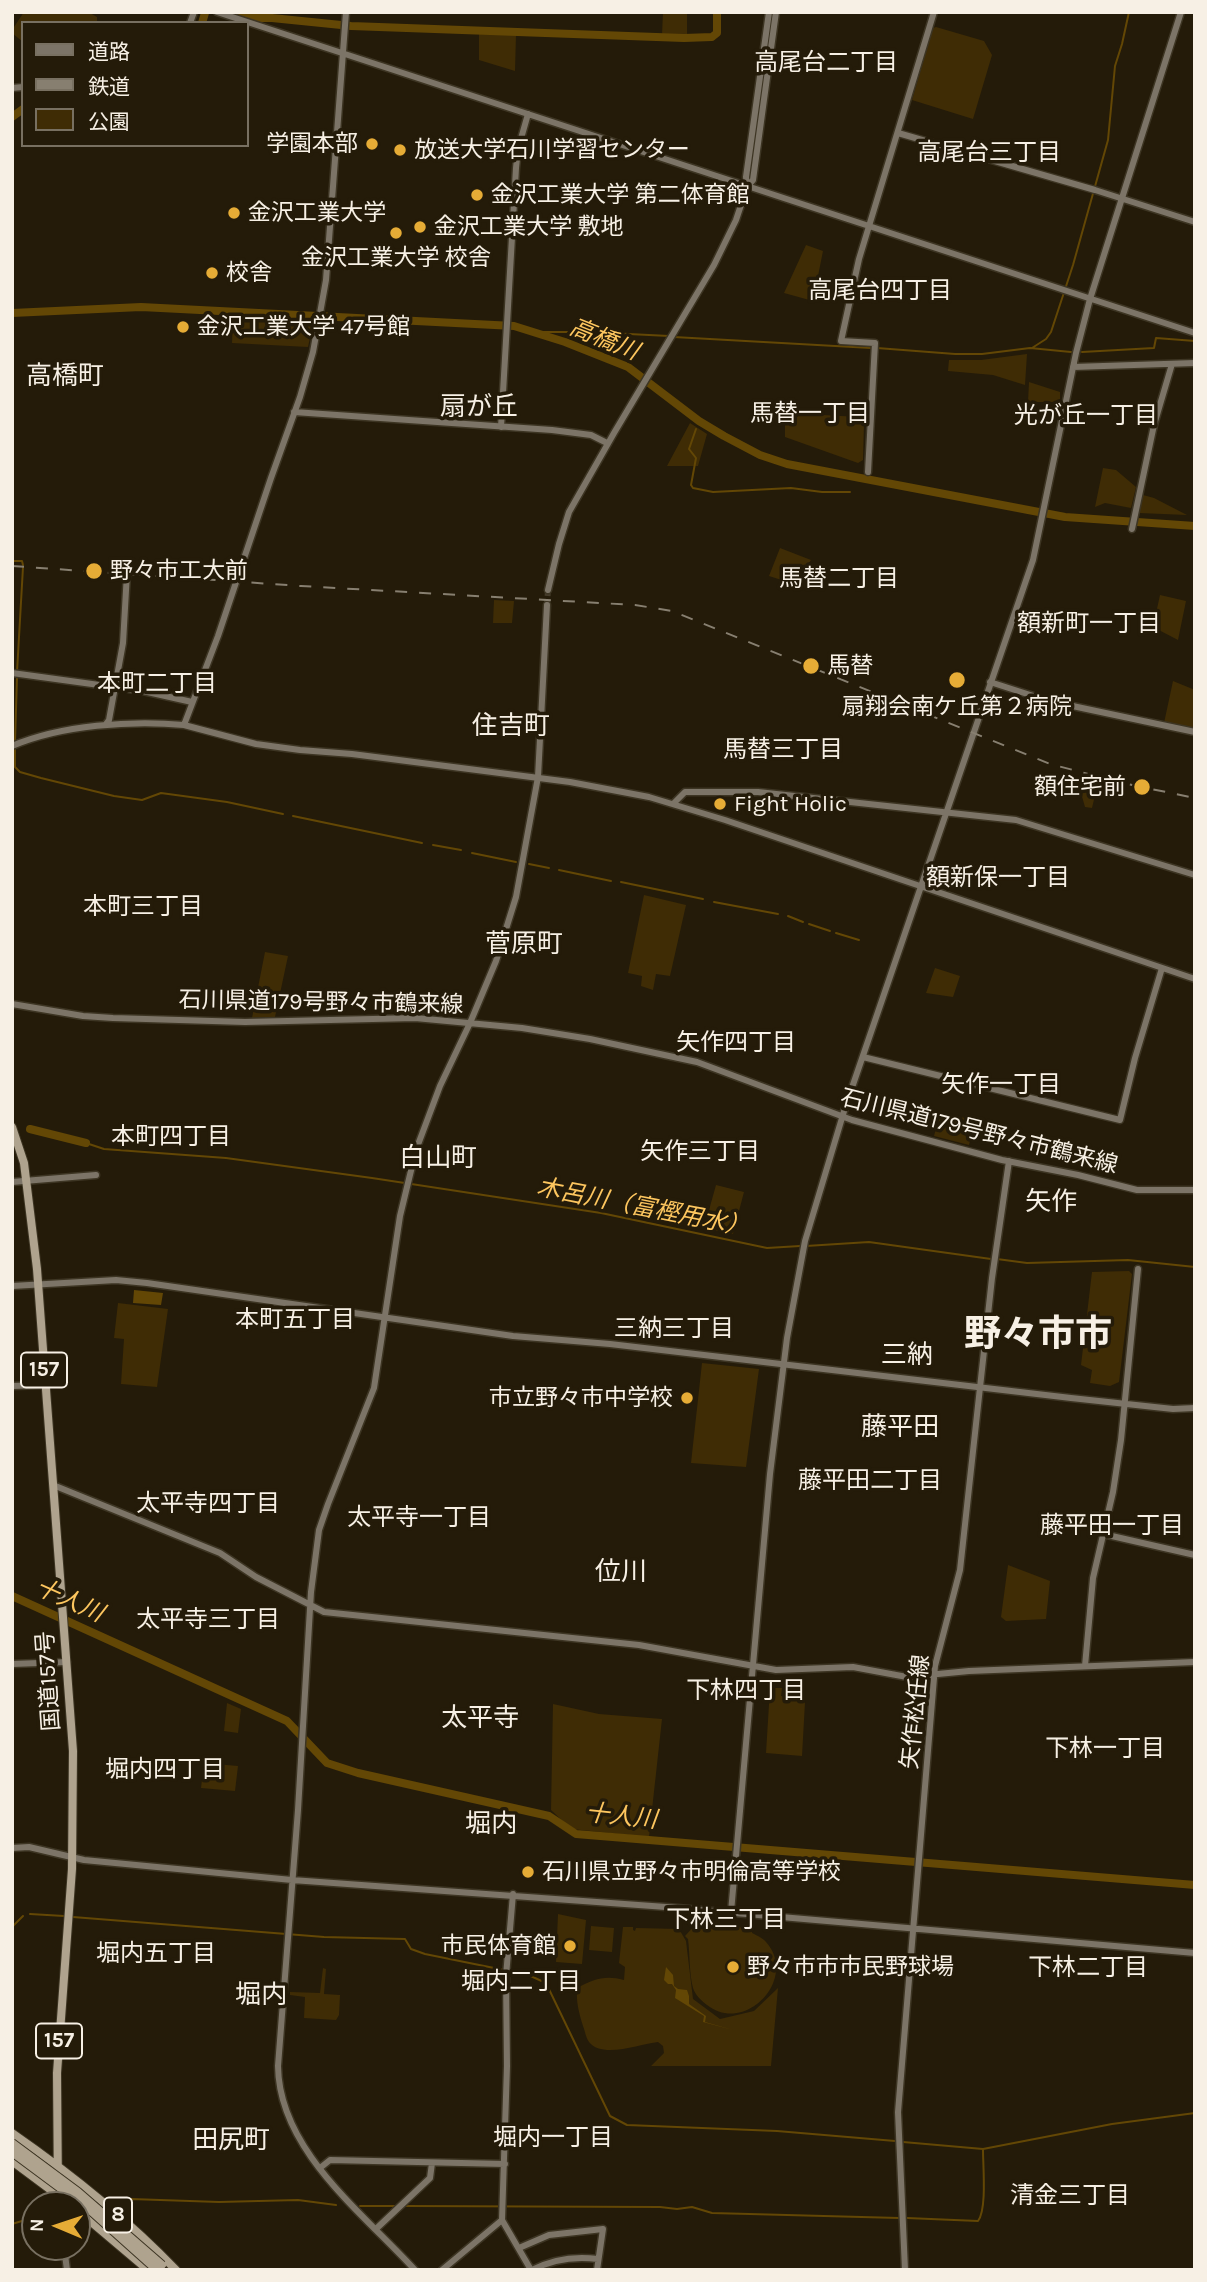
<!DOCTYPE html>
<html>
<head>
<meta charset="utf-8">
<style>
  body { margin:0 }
  #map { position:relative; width:1207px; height:2282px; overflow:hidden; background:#241b09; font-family:Karla,"Noto Sans JP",sans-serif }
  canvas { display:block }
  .frame { position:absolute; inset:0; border:14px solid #f7f0e5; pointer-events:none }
  .legend { position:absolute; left:21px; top:21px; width:228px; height:126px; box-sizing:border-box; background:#241b09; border:2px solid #787061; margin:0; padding:9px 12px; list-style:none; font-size:21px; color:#f7f0e5 }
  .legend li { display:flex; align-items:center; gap:14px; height:35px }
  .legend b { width:35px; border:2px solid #787061 }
  .north { position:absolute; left:21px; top:2191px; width:70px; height:70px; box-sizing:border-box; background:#241b09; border:2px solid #787061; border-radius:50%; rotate:272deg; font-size:19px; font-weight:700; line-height:28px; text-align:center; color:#f7f0e5 }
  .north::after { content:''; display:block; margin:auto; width:24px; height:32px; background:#e6ac36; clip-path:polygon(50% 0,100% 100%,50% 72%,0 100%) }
</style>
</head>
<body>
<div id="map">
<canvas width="1207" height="2282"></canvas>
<div class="frame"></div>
<ul class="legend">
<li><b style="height:9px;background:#7c7467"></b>道路</li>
<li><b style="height:9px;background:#877f70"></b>鉄道</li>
<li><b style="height:19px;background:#3f2c05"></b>公園</li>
</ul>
<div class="north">N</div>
</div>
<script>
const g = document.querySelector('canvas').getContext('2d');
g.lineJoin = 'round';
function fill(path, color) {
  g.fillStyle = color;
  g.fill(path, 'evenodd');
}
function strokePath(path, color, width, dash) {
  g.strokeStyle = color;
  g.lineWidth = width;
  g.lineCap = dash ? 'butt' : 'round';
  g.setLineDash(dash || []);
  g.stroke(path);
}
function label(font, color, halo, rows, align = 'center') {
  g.font = font + ' Karla,"Noto Sans JP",sans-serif';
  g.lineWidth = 7;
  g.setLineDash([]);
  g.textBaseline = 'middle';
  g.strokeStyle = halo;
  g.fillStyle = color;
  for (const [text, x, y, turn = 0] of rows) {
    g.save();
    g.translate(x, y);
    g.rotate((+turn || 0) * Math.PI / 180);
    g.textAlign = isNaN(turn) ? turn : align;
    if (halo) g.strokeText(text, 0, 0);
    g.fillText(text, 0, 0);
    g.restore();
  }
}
fill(new Path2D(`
  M24,12H88L97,17V23H23V42L12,33V30Z
  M663,12H687V35H662Z
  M936,27L984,41L992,55L973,119L912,100L933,28Z
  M479,34L516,35L515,71L479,60Z
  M806,245L823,251L813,301L784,293Z
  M233,319L313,324L308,347L232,343Z
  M1027,354L1025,385L993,375L948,371L949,360H981Z
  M1029,382L1060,392V402H1028Z
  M785,413L860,417L864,424L863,460L858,463L785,437Z
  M690,423L707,434L698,466H667Z
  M1103,468L1116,470L1136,487L1131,508L1105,503L1095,507Z
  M1143,495L1154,498L1187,515L1139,513Z
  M780,548L811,560L794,584L769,576Z
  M1160,595L1186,601L1178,640L1153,627Z
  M494,600L514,601L512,623H493Z
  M1173,681L1195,690L1194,729L1164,723Z
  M1077,779L1097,787L1092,808L1085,807Z
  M644,895L686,905L670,976L656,974L653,990L641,986L642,976L628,973Z
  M265,952L288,956L275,1017L252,1018Z
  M935,968L960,976L953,997L926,993Z
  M940,1113L975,1120L969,1145L934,1136Z
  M716,1185L744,1192L733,1234L704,1228Z
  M1129,1271L1132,1274L1119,1382L1110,1386L1090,1383L1092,1370L1081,1365L1092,1272Z
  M118,1303L168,1309L157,1387L121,1384L124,1339L114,1338Z
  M702,1363L759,1369L746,1467L691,1463Z
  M1008,1565L1050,1581L1046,1619L1006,1621L1001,1617Z
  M770,1688H782L781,1696L805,1702L802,1756L766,1753Z
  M227,1703L241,1709L238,1733L224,1731Z
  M553,1704L599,1714L662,1719L649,1837L571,1829L551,1810Z
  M204,1763L238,1766L235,1791L201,1788Z
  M558,1914L586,1920L582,1964L556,1962Z
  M696,1924L700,1926L752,1927V1933C756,1935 763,1938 766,1942C799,1979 745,2035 707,2005C702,2001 695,1995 693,1988C689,1973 690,1955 688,1939L685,1936Z
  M591,1926L614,1928L612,1952L589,1950Z
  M623,1927H633V1930L635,1931L636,1928L679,1929L686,1941L693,1999L720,2019L754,2011L778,1988L771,2066H651L664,2053L663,2046L658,2042C640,2044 602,2059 589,2042C586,2038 585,2031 583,2026C579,2013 576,2002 577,1988C594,1979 605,1975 624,1980L625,1967L619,1963Z
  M323,1968L326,1969L324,1994L340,1995L339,2015L336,2020L304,2018L305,1997L290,1995V1992L320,1993Z`), '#3f2c05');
fill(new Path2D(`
  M134,1290L163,1293L161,1305L133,1303Z
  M666,1967L673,1975L674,1986L678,1989L687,1990L689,1996V2004L706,2016L705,2022L733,2030L703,2022L704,2016L675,1998L676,1990L672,1984H668L664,1980Z`), '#634705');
strokePath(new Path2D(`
  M534,332H589L669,336
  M674,337L871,348
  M877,348L955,354H982L1030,348L1071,352
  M1032,348L1046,339L1051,332L1073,265L1108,140L1115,66L1122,44L1129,12
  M1082,352L1154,348L1156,338L1195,341
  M696,429L689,449L696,458L691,485L693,488L713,492L791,488L822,492H850
  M12,561H22L23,565
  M17,672L23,567
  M15,742L17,677
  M15,747V767L20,772L41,778L114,796L142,800L161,793L227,802L283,814
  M293,816L422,843
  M433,845L461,850
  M472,853L516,862
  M529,864L549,868
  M559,870L611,881
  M621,882L703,899
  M714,902L778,914
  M788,916L803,922
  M809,924L830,931
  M836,933L859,940
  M86,1143L104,1149L226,1158L372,1178L601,1213L767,1248L800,1246
  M806,1246L869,1242L991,1259
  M997,1259L1027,1263L1128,1260L1195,1267
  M30,1914L64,1916
  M73,1917L324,1937L405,1939L411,1949L425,1954L504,1970
  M12,1927L23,1916
  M509,1971L524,1973L546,1983L610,2116L627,2125L777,2131L895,2141
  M903,2142L983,2149L1112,2124L1195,2113
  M112,2201L131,2199L219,2202L298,2200L336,2205
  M360,2206H395
  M406,2206L660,2207L677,2209L692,2207L712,2213L899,2218
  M907,2218L978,2221C987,2209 983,2167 983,2150
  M12,2224L35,2217`), '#634705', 2);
strokePath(new Path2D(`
  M229,12L249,18H272L351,26L684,38L712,37L717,33V12
  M202,23L205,13
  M12,117L23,109
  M12,313L141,307L514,326L565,342L628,367L699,421L724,436L760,455L787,464L1065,517L1195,526
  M30,1129L86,1143
  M12,1596L287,1721L327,1763L358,1773L549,1816L576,1834L1195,1885`), '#634705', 8);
strokePath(new Path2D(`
  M547,605L548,590`), '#443b2a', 6, [6, 3]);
const secondary = new Path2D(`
  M217,12L1195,333
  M190,23L194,12
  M12,88L23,87
  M898,133L1095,190L1195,222
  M747,187L746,177L769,12
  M1073,367L1195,363
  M294,412L552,430L591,435L607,443
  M501,427L516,168L518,149L528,114
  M868,472L875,343L841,341L859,259L934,12
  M1132,529L1154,425L1172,364
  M548,590L559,544L569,512L614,433L714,265L736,220L747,187L753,180L776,12
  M12,673L143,691L192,702
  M990,682L1049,701L1195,732
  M106,724L109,720L123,643L127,573
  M184,725L256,744L300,750L352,754L570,782L649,797L725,820L1195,979
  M12,746C61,725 132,720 184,725L218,636L271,478L300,397L313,352L326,280L346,12
  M673,804L685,792H758L1016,820L1195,875
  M12,1004L83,1016L113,1018L245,1022L415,1018L522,1028L590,1039L697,1062L852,1120L1002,1160L1078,1175L1137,1190H1195
  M863,1057L1120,1120L1135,1058L1162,968
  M12,1182L96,1175
  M12,1286L116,1280L147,1283L513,1336L610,1344L1071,1398L1173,1409L1195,1408
  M12,1386L46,1385
  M53,1485L220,1553L256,1577L324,1612L639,1645L776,1670L853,1667L907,1677L969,1671L1195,1662
  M1103,1534L1195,1555
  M12,1664L67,1662
  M1085,1666L1093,1578L1113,1492L1121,1440L1138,1269
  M12,1848L29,1847L84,1860L292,1880L666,1907L1195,1953
  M513,1894L506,1976L507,2066L502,2220L531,2270
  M731,1912L770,1474L787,1338L805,1241L845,1108L1033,560L1076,353L1090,299L1181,12
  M320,2168L330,2160L505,2164
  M58,2194L59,2205
  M377,2228L430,2178L432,2163
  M64,2247L67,2270
  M519,2248L549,2235L603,2229L597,2270
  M415,2270C362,2212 279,2150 278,2066L298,1810L311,1592L319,1530L328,1504L374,1388L400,1216L416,1150L440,1086L470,1023L496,961L516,897L538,777L547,605
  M442,2270L502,2220
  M532,2270C553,2259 575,2256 598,2259
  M905,2270L898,2112L935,1666L960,1570L992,1278L1009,1161`);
const highway = new Path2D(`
  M12,1127L24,1163L37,1269L73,1751L72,1869L57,2073L58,2194
  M12,2133C71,2174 126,2218 176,2270
  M12,2161L71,2205
  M77,2210L148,2270`);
strokePath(secondary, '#3d3523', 9);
strokePath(highway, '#3d3523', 10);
strokePath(secondary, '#7c7467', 6);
strokePath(highway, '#afa38e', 8);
strokePath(new Path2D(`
  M12,566L301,586L635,605L672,611L1050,764L1127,784L1195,798`), '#877f70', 2, [12, 12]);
const highwayBridge = new Path2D(`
  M12,2143L78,2192L162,2265
  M12,2152L90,2210L157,2270`);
strokePath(highwayBridge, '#3d3523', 10, []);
strokePath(highwayBridge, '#afa38e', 8);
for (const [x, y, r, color] of [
  [372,144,7,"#e6ac36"],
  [400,150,7,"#e6ac36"],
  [477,195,7,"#e6ac36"],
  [234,213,7,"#e6ac36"],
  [420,227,7,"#e6ac36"],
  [396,233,7,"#e6ac36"],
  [212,273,7,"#e6ac36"],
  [183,327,7,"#e6ac36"],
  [94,571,9,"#e6ac36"],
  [811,666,9,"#e6ac36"],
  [957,680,9,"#e6ac36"],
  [1142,787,9,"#e6ac36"],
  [720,804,7,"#e6ac36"],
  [687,1398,7,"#e6ac36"],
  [528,1872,7,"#e6ac36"],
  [570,1946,7,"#e6ac36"],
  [733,1967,7,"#e6ac36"]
]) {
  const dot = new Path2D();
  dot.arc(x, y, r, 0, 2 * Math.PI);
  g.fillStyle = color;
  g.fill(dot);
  strokePath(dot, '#241b09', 2.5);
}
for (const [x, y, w] of [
  [44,1370,46],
  [59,2041,46],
  [118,2215,28]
]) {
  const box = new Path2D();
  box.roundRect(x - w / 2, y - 17.5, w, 35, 5);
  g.fillStyle = '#241b09';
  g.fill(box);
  strokePath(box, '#f7f0e5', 2);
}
label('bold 21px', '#f7f0e5', null, [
  ["157",44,1370],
  ["157",59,2041],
  ["8",118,2215]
]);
label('23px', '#f7f0e5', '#241b09', [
  ["学園本部",358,144,"right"],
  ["放送大学石川学習センター",414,150],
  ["金沢工業大学 第二体育館",491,195],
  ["金沢工業大学",248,213],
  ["金沢工業大学 敷地",434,227],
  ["金沢工業大学 校舎",396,258,"center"],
  ["校舎",226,273],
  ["金沢工業大学 47号館",197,327],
  ["野々市工大前",110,571],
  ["馬替",827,666],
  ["扇翔会南ケ丘第２病院",957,707,"center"],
  ["額住宅前",1126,787,"right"],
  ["Fight Holic",734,804],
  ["市立野々市中学校",673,1398,"right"],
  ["石川県立野々市明倫高等学校",542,1872],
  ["市民体育館",556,1946,"right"],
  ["野々市市市民野球場",747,1967]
], 'left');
label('23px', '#f7f0e5', '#241b09', [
  ["石川県道179号野々市鶴来線",321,1003,1],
  ["石川県道179号野々市鶴来線",979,1132,14],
  ["国道157号",49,1681,-94],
  ["矢作松任線",916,1712,-84]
]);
label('24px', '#f7f0e5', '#241b09', [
  ["高尾台二丁目",826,63],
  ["高尾台三丁目",989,153],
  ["高尾台四丁目",880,291],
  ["馬替一丁目",810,414],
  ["光が丘一丁目",1086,416],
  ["馬替二丁目",839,579],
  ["額新町一丁目",1089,624],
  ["本町二丁目",157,684],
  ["馬替三丁目",783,750],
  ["額新保一丁目",998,878],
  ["本町三丁目",143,907],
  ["矢作四丁目",736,1043],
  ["矢作一丁目",1001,1085],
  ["本町四丁目",171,1137],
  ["矢作三丁目",700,1152],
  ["本町五丁目",295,1320],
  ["三納三丁目",674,1329],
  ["藤平田二丁目",870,1481],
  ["太平寺四丁目",208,1504],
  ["太平寺一丁目",419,1518],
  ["藤平田一丁目",1112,1526],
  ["太平寺三丁目",208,1620],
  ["下林四丁目",746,1691],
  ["下林一丁目",1105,1749],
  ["堀内四丁目",165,1770],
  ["下林三丁目",726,1920],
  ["堀内五丁目",156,1954],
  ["下林二丁目",1088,1968],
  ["堀内二丁目",521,1982],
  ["堀内一丁目",553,2138],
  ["清金三丁目",1070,2196]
]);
label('italic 24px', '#fdc65f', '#241b09', [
  ["高橋川",604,340,22],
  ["木呂川（富樫用水）",643,1208,11],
  ["十人川",69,1601,24],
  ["十人川",621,1817,6]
]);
label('26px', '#f7f0e5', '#241b09', [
  ["高橋町",65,377],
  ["扇が丘",479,408],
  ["住吉町",511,727],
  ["菅原町",524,945],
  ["白山町",438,1159],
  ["矢作",1051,1203],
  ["三納",907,1356],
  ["藤平田",900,1428],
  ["位川",621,1573],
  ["太平寺",480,1719],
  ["堀内",491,1825],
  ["堀内",261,1996],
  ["田尻町",231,2141]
]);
label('bold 37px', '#f7f0e5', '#241b09', [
  ["野々市市",1038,1335]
]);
</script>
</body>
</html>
